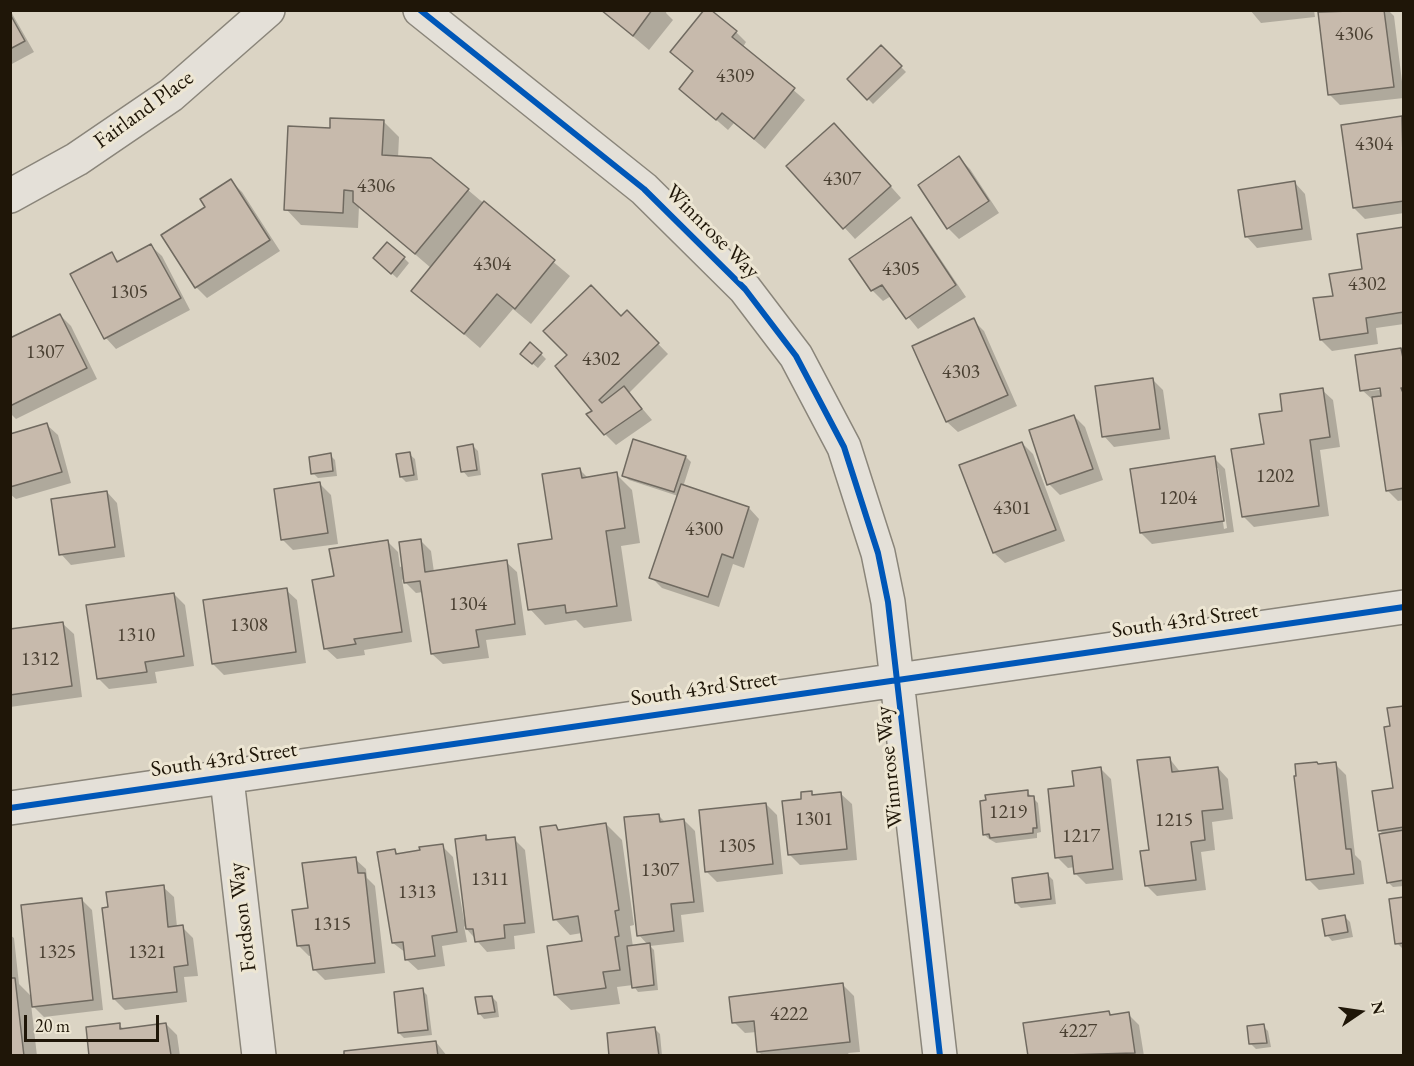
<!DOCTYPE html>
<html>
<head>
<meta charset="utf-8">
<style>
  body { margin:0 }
  #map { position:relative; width:1414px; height:1066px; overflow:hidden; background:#dbd4c4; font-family:"EB Garamond",serif }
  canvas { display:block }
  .frame { position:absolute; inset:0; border:12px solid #1f1608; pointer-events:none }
  .north { position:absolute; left:1330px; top:982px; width:60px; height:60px; -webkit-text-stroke:4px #ede6d3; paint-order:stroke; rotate:77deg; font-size:16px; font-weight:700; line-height:24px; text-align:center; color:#1f1608 }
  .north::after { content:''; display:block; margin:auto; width:21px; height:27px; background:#1f1608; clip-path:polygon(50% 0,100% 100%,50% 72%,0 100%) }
  .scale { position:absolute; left:24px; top:1015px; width:135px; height:27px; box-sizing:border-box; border:3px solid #1f1608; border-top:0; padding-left:8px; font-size:18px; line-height:21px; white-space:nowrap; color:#1f1608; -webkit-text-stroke:4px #ede6d3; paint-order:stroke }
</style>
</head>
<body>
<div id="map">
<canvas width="1414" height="1066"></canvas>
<div class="frame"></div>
<div class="north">N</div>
<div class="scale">20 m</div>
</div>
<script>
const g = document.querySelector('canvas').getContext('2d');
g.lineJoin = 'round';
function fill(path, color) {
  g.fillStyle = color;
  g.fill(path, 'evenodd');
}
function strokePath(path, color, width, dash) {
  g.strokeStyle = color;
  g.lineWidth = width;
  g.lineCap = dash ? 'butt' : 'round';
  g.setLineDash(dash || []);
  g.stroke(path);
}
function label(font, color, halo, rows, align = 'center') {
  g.font = font + ' "EB Garamond",serif';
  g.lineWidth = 6;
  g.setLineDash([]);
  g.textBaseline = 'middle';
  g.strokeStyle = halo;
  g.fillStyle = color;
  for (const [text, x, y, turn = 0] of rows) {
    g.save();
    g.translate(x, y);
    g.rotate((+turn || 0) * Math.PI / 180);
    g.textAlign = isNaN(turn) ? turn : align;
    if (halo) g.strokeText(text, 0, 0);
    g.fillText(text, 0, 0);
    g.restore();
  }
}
fill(new Path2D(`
  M10,10L34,52L10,65Z
  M602,10H667L666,13L673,20L649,50Z
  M1250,10H1314L1315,17L1261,23Z
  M1341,10H1388L1394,16L1404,98L1340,105L1329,94L1320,13Z
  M736,32L746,42L743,47L805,100L765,149L734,123L728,130L681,89L694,72L672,52Z
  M881,47L906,72L873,104L849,79Z
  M1401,118L1404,120V213L1365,219L1354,208Z
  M383,121L399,137L398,158L468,190L570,276L531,324L513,309L480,348L413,290L431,268L359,206L358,228L301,225L286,209L332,130Z
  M845,135L901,198L855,239L788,166Z
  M959,158L970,169L999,213L959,239L948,228Z
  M231,181L242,192L280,251L207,298L196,287L207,208Z
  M1295,183L1305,194L1312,240L1257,248L1247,237Z
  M911,219L921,230L966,297L918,329L891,296L883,301L872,290Z
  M1404,229V324L1376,328L1378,344L1332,351L1321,340L1335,297Z
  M151,246L162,256L190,310L116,349L106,338L112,254L120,263Z
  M404,258L409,263L397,278L380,263Z
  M627,312L668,354L629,393L652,420L616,445L605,434L594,411L621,318Z
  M60,315L71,326L97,379L16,419L10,413V340Z
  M973,320L984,331L1017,406L958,432L947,422L914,347Z
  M1400,350L1404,353V500L1398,501L1387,490L1374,401L1362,390ZM1387,386V389L1369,391V388Z
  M541,354L546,359L538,368L527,359Z
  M1152,379L1163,390L1170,439L1114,447L1104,436Z
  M1322,390L1333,400L1340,447L1320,450L1329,516L1254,527L1243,516L1266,446L1284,412Z
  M1074,416L1085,427L1103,480L1060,495L1049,484Z
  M47,425L58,435L71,483L16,499L10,494V436Z
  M1022,443L1033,454L1065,541L1005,563L994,553L961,466Z
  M473,446L478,451L481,475L468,477L463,471Z
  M409,454L415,459L418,480L406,482L401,477Z
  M330,455L335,460L337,476L318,478L313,473Z
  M686,457L691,462L683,487L749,508L759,519L744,568L733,564L719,607L662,588L651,577L678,496L629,480L624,475Z
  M1214,458L1225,469L1234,532L1152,544L1141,533ZM1215,468H1218L1227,528L1224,529Z
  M580,470L588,478L616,474L632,490L640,543L621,546L632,621L584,628L576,620L545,625L530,609Z
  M320,484L331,495L338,544L293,550L282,539Z
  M107,492L117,503L125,557L71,565L61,554Z
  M420,540L431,551L434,572L506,562L517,572L526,635L486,640L489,658L443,664L432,654L423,592L416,593L402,579L412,642L364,650L365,655L337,659L326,649L335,577L387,541L398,552L400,567L403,566Z
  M286,590L297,600L306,663L224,675L213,664Z
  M174,594L185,605L194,666L155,672L157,683L109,689L98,678Z
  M63,624L74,634L82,697L10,707V631Z
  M1404,707V886L1393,887L1388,882L1384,835L1379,830L1395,789Z
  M1169,758L1181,773L1218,768L1228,779L1233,819L1212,822L1215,850L1201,852L1206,890L1157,896L1146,885Z
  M1335,764L1346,775L1355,855L1361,861L1364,884L1319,890L1308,879Z
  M1101,769L1111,779L1123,880L1086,884L1075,873V867L1068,868L1057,857L1076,787Z
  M811,792L815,796L841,794L852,804L857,860L800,865L789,854L803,800Z
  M1027,792L1038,803L1041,832L1037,833V838L996,843L989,839L984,834Z
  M766,804L777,815L783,874L717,882L706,871Z
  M658,815L666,823L684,820L695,831L704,912L681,915L684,942L650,946L654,950L658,990L638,992L633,985L617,987L620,1004L571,1010L555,995L583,942L582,933L570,935L555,919L556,827L560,831L606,824L622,840L634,925L630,926L633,947L648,945L639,935Z
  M486,837L490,841L514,839L525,850L535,933L514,936L515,949L487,952L464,926L467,942L442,946L445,966L418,970L407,960L406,953L393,943L395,851L399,855L442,846L453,857L464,920H466Z
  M355,859L366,869L367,878L375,886L385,973L325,980L314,969L312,956H309L298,945L309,909Z
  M1048,875L1053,880L1056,904L1021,908L1016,903Z
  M163,887L174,897L177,927H182L193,938L198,976L184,977L187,1002L125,1010L114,999Z
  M81,899L92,910L103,1010L44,1017L31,1004L37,1056H10V935L14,938L19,984L32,997Z
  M1404,899V950L1397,943Z
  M1345,917L1350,922L1353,937L1332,941L1327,935Z
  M843,985L854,996L860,1052L848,1053L850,1056H763L759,1052L757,1032L745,1033L734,1022Z
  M422,990L427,995L432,1035L404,1038L399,1033Z
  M492,997L497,1002L499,1017L484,1019L479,1013Z
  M1109,1012L1112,1016L1128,1014L1139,1025L1144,1056H1030Z
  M166,1024L177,1035L180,1056H91L119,1025L125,1030Z
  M1263,1026L1268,1031L1271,1047L1256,1049L1251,1044Z
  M655,1029L660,1034L662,1056H611Z
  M436,1042L447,1056H346Z`), '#0003');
const building = new Path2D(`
  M601,10H652L633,36Z
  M704,10H711L737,31L732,37L795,88L754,139L722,113L716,120L679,89L693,71L670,52Z
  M1384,10L1394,87L1328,95L1318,12Z
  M10,14L25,41L10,49Z
  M881,45L902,66L867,100L847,79Z
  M1402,116L1404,201L1353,208L1341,125Z
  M330,118L384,120L382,155L431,158L469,189L415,254L353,202V191L344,190L343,213L284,210L288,126L330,128Z
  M834,123L891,186L843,229L786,166Z
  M959,156L989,201L947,229L918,185Z
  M231,179L270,240L195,288L161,235L205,207L200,199Z
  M1295,181L1302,229L1245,237L1238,190Z
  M484,201L555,260L515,309L497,294L464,334L411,291Z
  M911,217L956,285L906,319L882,285L871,291L849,259Z
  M1404,227V312L1366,318L1368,333L1320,340L1313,298L1333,296L1329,274L1362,269L1357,234Z
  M387,242L405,257L391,274L373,258Z
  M151,244L181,298L104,339L70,274L108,254L112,252L117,262Z
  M591,285L621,316L627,310L659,343L599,400L602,403L624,386L642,409L604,435L586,414L592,411L555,366L567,355L543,331Z
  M60,314L87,368L10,406V338Z
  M974,318L1008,395L946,422L912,346Z
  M530,342L542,353L532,364L520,354Z
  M1401,348L1404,363V388H1401L1404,395V488L1386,491L1372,397L1381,396L1380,388L1360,391L1355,355Z
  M1153,378L1160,429L1102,437L1095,386Z
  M1323,388L1330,437L1310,440L1319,506L1242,517L1231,449L1264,444L1259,414L1282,411L1280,394Z
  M1074,415L1093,469L1047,485L1029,430Z
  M47,423L62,472L10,487V434Z
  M633,439L686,456L674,492L622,476Z
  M1022,442L1056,530L993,553L959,465Z
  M473,444L477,470L461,472L457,447Z
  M410,452L414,475L400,477L396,454Z
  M331,453L333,471L311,474L309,457Z
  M1215,456L1224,521L1140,533L1130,469Z
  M580,468L582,478L617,472L625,528L606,531L617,606L566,613L565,605L528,610L518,544L552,539L542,474Z
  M320,482L328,533L281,540L274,489Z
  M681,484L749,507L733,558L722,554L708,597L649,578Z
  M107,491L115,547L59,555L51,499Z
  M421,539L425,572L507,560L515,624L476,630L479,647L431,654L420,581L404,583L399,542Z
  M388,540L402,632L354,639L356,644L324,649L312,580L334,576L329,549Z
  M287,588L296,652L212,664L203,600Z
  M174,593L184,656L145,662L147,672L97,679L86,605Z
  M63,622L72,686L10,695V629Z
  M1404,706V827L1378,831L1372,791L1393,788L1384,727L1390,726L1387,708Z
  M1170,757L1172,772L1218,767L1223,809L1202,811L1205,840L1191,842L1196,880L1145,886L1140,851L1149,850L1137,760Z
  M1317,762L1318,764L1336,762L1346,849H1351L1354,874L1306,880L1294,776H1296L1295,764Z
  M1101,767L1113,869L1074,874L1072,856L1055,858L1048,789L1074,786L1072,771Z
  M1028,790V796H1034L1037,828H1033V833L990,838L989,834L983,835L980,801L986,800L985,795Z
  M812,791V795L841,792L847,849L788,855L782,801L801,799V792Z
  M766,803L773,864L705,872L699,810Z
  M659,814L660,822L684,819L694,902L671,904L674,931L637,936L624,817Z
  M606,823L619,910L615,911L619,936L615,937L620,970L603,972L606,988L554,995L547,946L582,941L578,916L553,920L540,827L556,825L558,830Z
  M1404,830V880L1387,883L1379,834Z
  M486,835V840L515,837L525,923L504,925L505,938L475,942L473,929H466L455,839Z
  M443,844L457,932L432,936L435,956L405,960L403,942L392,943L377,852L395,849L396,854L420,850L419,847Z
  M356,857L358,873H365L375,963L313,970L309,945L297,946L292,910L308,908L302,863Z
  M1048,873L1051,899L1015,903L1012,878Z
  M164,885L168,927L183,925L188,965L174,967L177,992L113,999L102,908L108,907L106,892Z
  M1404,897V943L1395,944L1389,899Z
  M82,898L93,1000L32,1007L21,905Z
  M1345,915L1348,932L1325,936L1322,919Z
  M650,943L654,985L632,988L627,946Z
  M10,978H15L24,1056H10Z
  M843,983L850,1042L757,1052L754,1021L732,1023L729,997Z
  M423,988L428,1030L398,1033L394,992Z
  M492,996L495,1012L478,1014L475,997Z
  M1109,1011L1110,1015L1129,1012L1135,1053L1028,1056L1023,1023Z
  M120,1023V1029L166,1023L171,1055L89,1056L86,1027Z
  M1264,1024L1267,1043L1249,1044L1247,1026Z
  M655,1027L659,1056H609L607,1033Z
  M436,1041L438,1056H344V1051Z`);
fill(building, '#c7baac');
strokePath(building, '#706a60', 1.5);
const street = new Path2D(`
  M420,10L644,189L745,289L796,356L844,447L878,553L888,602L940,1056
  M10,196L77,159L171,95L268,10
  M227,779L259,1056
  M10,808L1404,607`);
strokePath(street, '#8a857a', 36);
strokePath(street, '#e4e0d8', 33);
strokePath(new Path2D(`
  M420,10L644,189L745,289L796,356L844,447L878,553L888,602L940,1056
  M10,808L1404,607`), '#0057b8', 6);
label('20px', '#493f31', null, [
  ["4306",1354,35],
  ["4309",735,77],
  ["4304",1374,145],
  ["4307",842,180],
  ["4306",376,187],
  ["4304",492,265],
  ["4305",901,270],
  ["4302",1367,285],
  ["1305",129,293],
  ["1307",45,353],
  ["4302",601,360],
  ["4303",961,373],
  ["1202",1275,477],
  ["1204",1178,499],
  ["4301",1012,509],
  ["4300",704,530],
  ["1304",468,605],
  ["1308",249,626],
  ["1310",136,636],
  ["1312",40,660],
  ["1219",1008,813],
  ["1301",814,820],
  ["1215",1174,821],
  ["1217",1081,837],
  ["1305",737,847],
  ["1307",660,871],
  ["1311",490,880],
  ["1313",417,893],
  ["1315",332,925],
  ["1325",57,953],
  ["1321",147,953],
  ["4222",789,1015],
  ["4227",1078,1032]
]);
label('22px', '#1f1608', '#ede6d3', [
  ["Fairland Place",144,110,-36],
  ["Winnrose Way",712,232,45],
  ["South 43rd Street",1185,621,-8],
  ["South 43rd Street",704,689,-8],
  ["South 43rd Street",224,760,-8],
  ["Winnrose Way",890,767,-96],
  ["Fordson Way",243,917,-97]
]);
</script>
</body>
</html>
